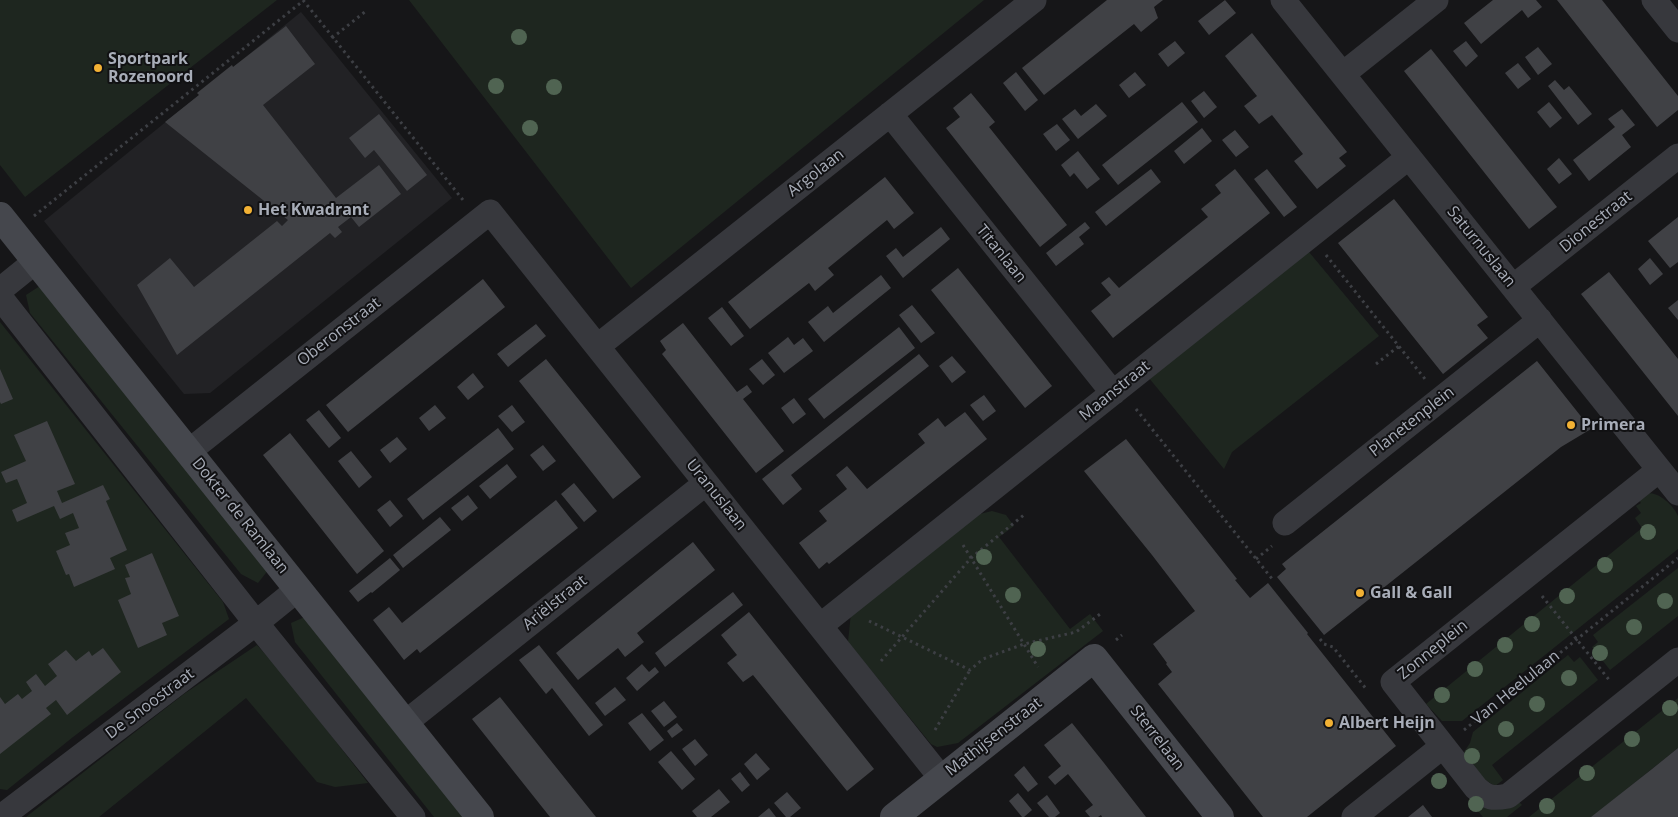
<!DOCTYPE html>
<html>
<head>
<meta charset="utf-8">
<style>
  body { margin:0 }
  canvas { display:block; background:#161618 }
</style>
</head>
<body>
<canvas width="1678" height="817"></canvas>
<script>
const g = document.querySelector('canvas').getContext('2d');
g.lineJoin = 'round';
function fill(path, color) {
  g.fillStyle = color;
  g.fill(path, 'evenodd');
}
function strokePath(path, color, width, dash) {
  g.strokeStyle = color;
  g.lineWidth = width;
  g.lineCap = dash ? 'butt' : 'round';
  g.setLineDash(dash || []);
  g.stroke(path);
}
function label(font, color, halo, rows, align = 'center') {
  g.font = font + ' "Open Sans",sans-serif';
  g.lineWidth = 4;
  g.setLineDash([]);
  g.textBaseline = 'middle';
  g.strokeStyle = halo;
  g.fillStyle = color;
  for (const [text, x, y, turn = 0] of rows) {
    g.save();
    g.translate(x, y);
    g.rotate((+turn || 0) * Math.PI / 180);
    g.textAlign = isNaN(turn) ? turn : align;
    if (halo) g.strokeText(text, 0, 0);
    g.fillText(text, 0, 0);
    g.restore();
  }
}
fill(new Path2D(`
  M301,12L452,198L210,393L184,394L44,221Z`), '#222225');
fill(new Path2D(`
  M0,0H277L25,197L0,165Z
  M409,0H984L631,288Z
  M1304,246L1379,336L1232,452L1224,469L1144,372Z
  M43,284L269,569L258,583L241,574L30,313L26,295Z
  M0,322L223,602L229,619L73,737L7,790L0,789Z
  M1648,493C1660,493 1673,505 1678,516C1678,523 1678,541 1678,549L1462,721H1442L1426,704L1642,528L1635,518L1641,513L1636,506L1641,503L1637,498Z
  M992,511L1006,515L1014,526L999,537L1070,629L1090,614L1103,631L958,743L937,747L931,744L848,642L851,613L976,515Z
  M1678,568V616L1610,670L1592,647L1598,642L1593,635Z
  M307,616L467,817H434L295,642L291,623Z
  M257,645L289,681L368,783L335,787L317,782L246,698L99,817H26L184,694Z
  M1568,655L1574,662L1580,657L1598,680L1492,765L1503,780L1495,786L1484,779L1464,752L1470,743L1473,732Z
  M1678,698V748L1592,817H1529Z
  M1475,801H1518L1522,805L1507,817H1483L1472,804Z`), '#1e261f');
fill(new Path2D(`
  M1107,0H1163L1154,7L1158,18L1141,32L1134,24L1044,95L1022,68Z
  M1225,0L1236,13L1209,35L1198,21Z
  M1493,0H1536L1542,7L1528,18L1522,10L1481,44L1464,23Z
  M1557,0H1602L1678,96V110L1657,127Z
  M286,26L315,64L263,105L336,198L379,165L401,194L359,227L351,217L338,227L342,232L335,238L330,233L177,355L137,285L170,258L194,287L277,221L282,226L288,220L165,122L199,95L197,93L232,65L233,67Z
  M1252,33L1347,152L1339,158L1346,166L1317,189L1294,161L1303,154L1272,115L1259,124L1244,106L1257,96L1225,56Z
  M1175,41L1185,53L1168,67L1158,54Z
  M1466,41L1478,56L1466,67L1453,51Z
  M1538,47L1552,64L1538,75L1525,57Z
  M1431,49L1557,207L1529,229L1404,71Z
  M1518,63L1531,79L1518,89L1505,73Z
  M1016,72L1038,100L1025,111L1003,83Z
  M1135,72L1146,85L1129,98L1119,85Z
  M1555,80L1564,90L1569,86L1592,114L1578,125L1548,86Z
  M1204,91L1217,107L1204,118L1191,101Z
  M971,93L995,122L989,127L1067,225L1040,247L946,128L960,117L953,108Z
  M1182,102L1198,122L1118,185L1102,165Z
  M1549,102L1562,118L1550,128L1537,112Z
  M1096,104L1107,116L1078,139L1062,119L1075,109L1081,116Z
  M1622,109L1635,125L1622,135L1631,147L1589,181L1573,160L1615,127L1608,119Z
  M379,114L427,175L407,191L374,150L365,158L349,138Z
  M1057,124L1070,140L1056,151L1043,134Z
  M1202,128L1212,141L1184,164L1174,151Z
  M1235,130L1249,147L1236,157L1222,140Z
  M1078,151L1100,179L1087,189L1074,173L1070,177L1061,165Z
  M1559,158L1572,174L1559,184L1547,169Z
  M1151,169L1161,182L1106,226L1095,212Z
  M1235,169L1270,213L1113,338L1091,311L1111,295L1101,283L1109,277L1119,288L1208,217L1201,209L1221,193L1215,185Z
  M1267,169L1297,207L1284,217L1254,179Z
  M885,177L914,213L894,229L887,220L828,268L834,275L815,291L809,283L750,329L728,302Z
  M1394,199L1488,317L1477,325L1488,338L1443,374L1338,243Z
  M1678,217V262L1670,268L1648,241Z
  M1085,222L1090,228L1079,237L1084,244L1056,266L1046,253Z
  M941,227L950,239L903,278L886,256L896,248L903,257Z
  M1650,258L1663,274L1650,285L1638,269Z
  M958,268L1052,386L1025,408L931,290Z
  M1609,272L1678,359V416L1581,294Z
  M881,275L891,288L824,342L808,322L828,306L833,313Z
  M483,279L505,307L348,432L326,405Z
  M1678,300V320L1668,308Z
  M912,305L935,333L921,343L899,315Z
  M722,307L744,336L731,346L708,318Z
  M683,323L737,392L747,385L752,392L743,399L784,451L756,473L662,354L666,350L660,341Z
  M536,324L546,336L508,367L497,354Z
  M899,327L915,348L824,419L808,399Z
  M788,337L794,345L803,338L813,351L784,373L768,353Z
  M919,354L929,366L791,475L802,489L783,505L762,479Z
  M952,356L966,372L952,383L939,366Z
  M546,359L641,477L613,499L519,381Z
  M762,359L775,375L763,385L749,369Z
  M1537,361L1591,429L1561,447L1324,635L1277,577L1286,569L1282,564Z
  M0,369L13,399L1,404L0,402Z
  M473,373L484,387L468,400L457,387Z
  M984,395L996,411L983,421L970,405Z
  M794,398L806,414L793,424L781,408Z
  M435,405L446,418L429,431L419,418Z
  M512,405L525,422L512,432L498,416Z
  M319,410L341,438L329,448L306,420Z
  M965,412L987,439L829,564L827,562L819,569L799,543L827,521L819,511L847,489L836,475L847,466L867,489L925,443L918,434L938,418L945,427Z
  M47,421L75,484L57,491L62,503L103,485L110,499L106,501L127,550L110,558L115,569L74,587L69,574L66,575L56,551L70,545L65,533L79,528L73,513L60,519L54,506L17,522L12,510L27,503L17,479L6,483L1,472L26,461L14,435Z
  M498,428L514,449L423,520L407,499Z
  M290,433L384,551L357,574L263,455Z
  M397,437L407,449L390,463L380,450Z
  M1126,439L1237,579L1235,580L1250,598L1268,583L1308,633L1307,634L1396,746L1307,817H1263L1158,684L1172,672L1166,664L1167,663L1153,644L1195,611L1152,555L1084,471Z
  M543,445L556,461L543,471L530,455Z
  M351,451L372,477L359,488L338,461Z
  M507,464L517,477L490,499L479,486Z
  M574,483L597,511L584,522L561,494Z
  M468,495L478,508L462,521L451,508Z
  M390,500L403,516L390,527L377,510Z
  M556,500L578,528L420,653L417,649L404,660L373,620L389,607L402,623Z
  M440,517L451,530L403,568L393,555Z
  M693,542L715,570L637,633L644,642L625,657L618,648L578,680L556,653Z
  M152,553L179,616L162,623L167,635L138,648L118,600L131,594L125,578L130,577L125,565Z
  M390,558L400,570L372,593L371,592L358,602L349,591Z
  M733,592L743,605L665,667L655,653Z
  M749,612L874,769L847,791L753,675L743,682L727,663L737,655L721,635Z
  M539,645L603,725L589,736L552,688L546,694L519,660Z
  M103,648L121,672L67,715L56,700L46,708L51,714L0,754V697L5,704L18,694L22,699L32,691L26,682L36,674L45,686L57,676L48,664L66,650L76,661L89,651L92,656Z
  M642,664L649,672L655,667L659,672L637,691L626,678Z
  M615,687L626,700L605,716L595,703Z
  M500,697L547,756L596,817H550L472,719Z
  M664,701L677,717L664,727L651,711Z
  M642,713L664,740L650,751L628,723Z
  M677,723L683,730L672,738L667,731Z
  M1072,723L1104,763L1146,817H1102L1101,815L1098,817H1090L1085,811L1093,805L1068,774L1055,785L1048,777L1061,766L1044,745Z
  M695,739L708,755L695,766L682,749Z
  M1678,748V817H1591L1652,769Z
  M671,751L695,779L682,790L658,762Z
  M756,753L770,769L757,780L744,764Z
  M1024,766L1038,784L1028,792L1014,775Z
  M740,772L750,785L742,792L731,779Z
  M719,789L730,802L711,817H697L692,811Z
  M787,792L801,808L790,817H786L774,803Z
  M1018,793L1032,810L1024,817H1022L1009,801Z
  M1047,795L1060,813L1055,817H1049L1037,803Z
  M1423,805L1432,817H1408Z
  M769,808L776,817H758Z`), '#404145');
strokePath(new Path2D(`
  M303,0L463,200
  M332,38L366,11
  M34,216L303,1
  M1326,255L1425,379
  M1376,364L1399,346
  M1136,409L1273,580
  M963,545L1038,667
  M1256,559L1272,546
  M1542,596L1610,681
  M869,621L970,670L983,659L1024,644L1076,632L1103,612
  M1320,639L1324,644L1333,647L1367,690
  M1116,640L1122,635
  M881,661L971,558L1025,514
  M935,730L970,670
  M1464,730L1678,558`), '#3d3f44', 3, [2.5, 4]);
strokePath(new Path2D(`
  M1283,0L1678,493
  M1654,0L1678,30
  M1343,74L1436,0
  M890,114L1113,393
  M1513,287L1678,156
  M0,290L36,261
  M0,297L256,623L413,817
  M598,346L1034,0
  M188,452L490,212L942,779
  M1659,470L1393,682L1476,788C1488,798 1492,799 1508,796L1678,660
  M1285,523L1540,320
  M820,626L1409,157
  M405,723L706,483
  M1,817L256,623L298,589
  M1354,817L1443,746`), '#37383d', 25);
strokePath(new Path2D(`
  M0,216L480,817
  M894,817L1094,658L1220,817`), '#45474d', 28);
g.fillStyle = '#506452';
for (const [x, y] of [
  [519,37],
  [496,86],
  [554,87],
  [530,128],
  [1648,532],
  [984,557],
  [1605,565],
  [1013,595],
  [1567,596],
  [1665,601],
  [1532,624],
  [1634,627],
  [1505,645],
  [1038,649],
  [1600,653],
  [1475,669],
  [1569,678],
  [1442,695],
  [1537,704],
  [1670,708],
  [1506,729],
  [1632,739],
  [1472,756],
  [1587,773],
  [1439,781],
  [1476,804],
  [1547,806]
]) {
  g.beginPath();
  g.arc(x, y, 8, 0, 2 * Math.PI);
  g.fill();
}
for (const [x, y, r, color] of [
  [98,68,5,"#f2b134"],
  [248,210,5,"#f2b134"],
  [1571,425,5,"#f2b134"],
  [1360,593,5,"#f2b134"],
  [1329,723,5,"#f2b134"]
]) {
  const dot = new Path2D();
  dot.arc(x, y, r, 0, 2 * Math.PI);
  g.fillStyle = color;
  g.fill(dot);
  strokePath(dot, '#111113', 2);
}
label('bold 16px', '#a8adb8', '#111113', [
  ["Sportpark",108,59],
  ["Rozenoord",108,77],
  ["Het Kwadrant",258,210],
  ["Primera",1581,425],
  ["Gall & Gall",1370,593],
  ["Albert Heijn",1339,723]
], 'left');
label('16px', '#a8adb8', '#111113', [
  ["Argolaan",816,173,-38],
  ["Dionestraat",1596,222,-39],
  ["Saturnuslaan",1481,247,51],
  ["Titanlaan",1001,254,51],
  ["Oberonstraat",339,332,-38],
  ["Maanstraat",1115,391,-39],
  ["Planetenplein",1412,422,-38],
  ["Uranuslaan",716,495,51],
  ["Dokter de Ramlaan",240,516,51],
  ["Ariëlstraat",555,603,-39],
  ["Zonneplein",1433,650,-39],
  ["Van Heelulaan",1516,688,-39],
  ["De Snoostraat",150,704,-37],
  ["Mathijsenstraat",994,737,-38],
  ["Sterrelaan",1157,738,52]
]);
</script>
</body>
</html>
